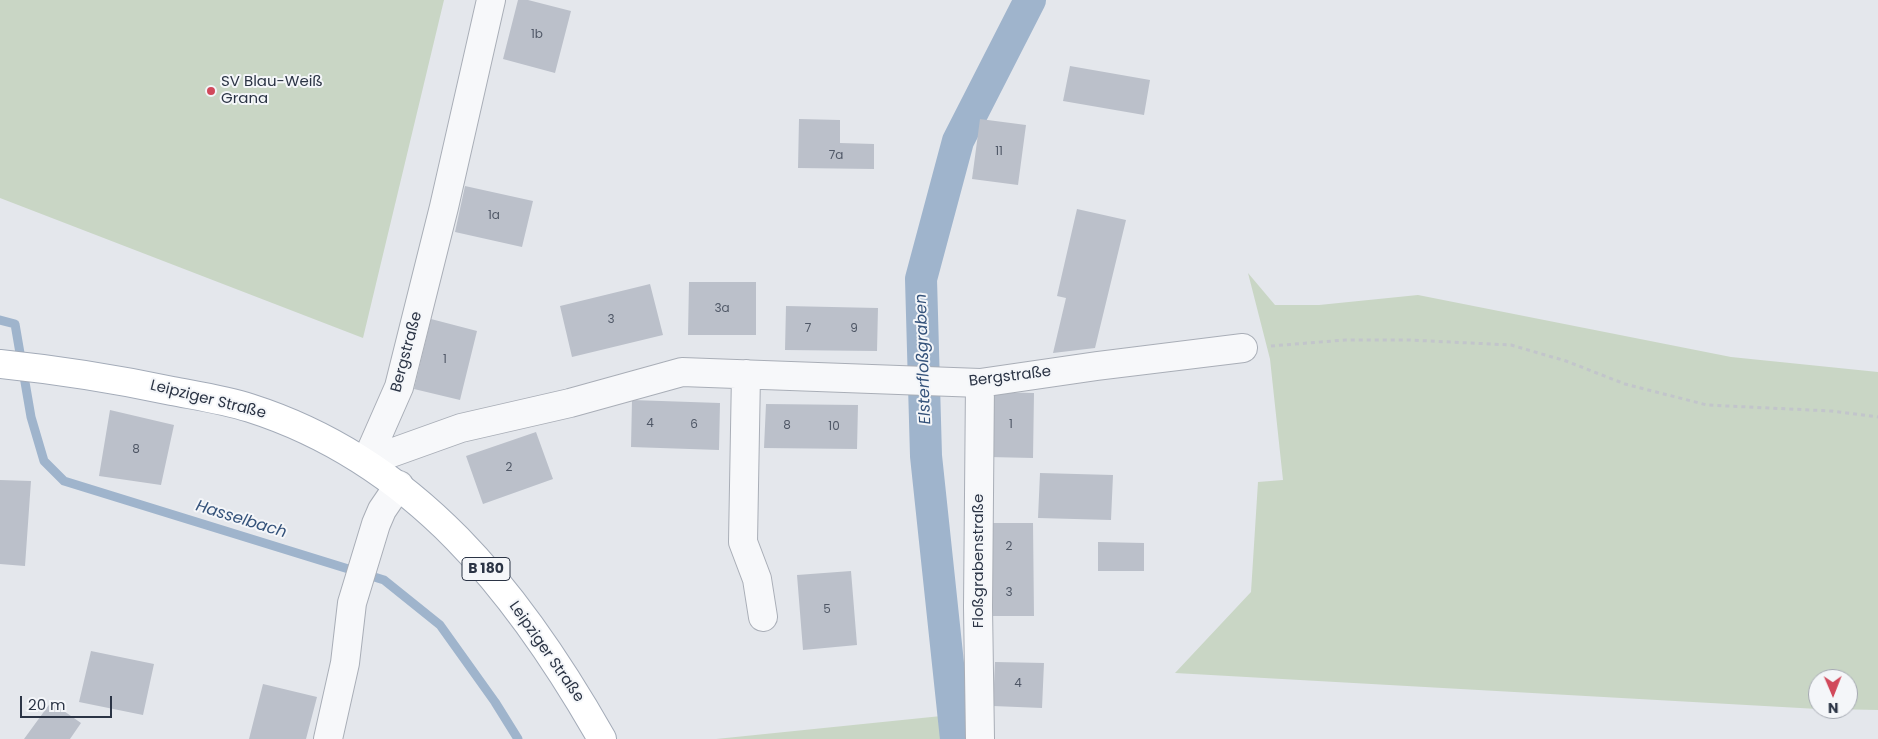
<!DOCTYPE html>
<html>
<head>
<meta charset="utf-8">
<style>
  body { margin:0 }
  #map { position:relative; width:1878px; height:739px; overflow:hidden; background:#e4e7ec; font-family:Poppins,sans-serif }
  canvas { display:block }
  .north { position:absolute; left:1808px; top:669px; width:50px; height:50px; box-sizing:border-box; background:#f4f6f9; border:1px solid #a4a8b1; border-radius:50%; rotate:179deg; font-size:14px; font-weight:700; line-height:20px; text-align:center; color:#2b3445 }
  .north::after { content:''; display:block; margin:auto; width:18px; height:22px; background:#d1495b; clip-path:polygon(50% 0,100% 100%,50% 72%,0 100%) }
  .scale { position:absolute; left:20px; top:696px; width:92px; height:22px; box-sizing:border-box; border:2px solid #2b3445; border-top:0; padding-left:6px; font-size:15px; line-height:18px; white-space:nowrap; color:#2b3445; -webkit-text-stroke:4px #f4f6f9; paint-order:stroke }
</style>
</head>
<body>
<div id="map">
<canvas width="1878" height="739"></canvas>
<div class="north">N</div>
<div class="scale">20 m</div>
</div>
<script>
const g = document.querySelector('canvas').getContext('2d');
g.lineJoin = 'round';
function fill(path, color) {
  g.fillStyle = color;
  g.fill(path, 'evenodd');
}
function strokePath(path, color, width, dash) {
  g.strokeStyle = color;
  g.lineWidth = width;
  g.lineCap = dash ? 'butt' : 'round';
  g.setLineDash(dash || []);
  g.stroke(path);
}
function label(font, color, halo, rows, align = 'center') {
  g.font = font + ' Poppins,sans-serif';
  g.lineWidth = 4;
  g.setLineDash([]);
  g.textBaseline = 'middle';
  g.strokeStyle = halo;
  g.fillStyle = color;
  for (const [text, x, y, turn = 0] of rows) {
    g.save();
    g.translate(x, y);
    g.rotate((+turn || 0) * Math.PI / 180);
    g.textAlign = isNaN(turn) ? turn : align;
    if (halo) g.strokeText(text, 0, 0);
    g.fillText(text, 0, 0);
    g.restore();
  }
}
fill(new Path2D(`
  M0,0H444L363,338L0,198Z
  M1248,273L1275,305H1319L1418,295L1731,357L1878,372V710L1831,709H1848V679H1818V709L1175,673L1251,592L1258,482L1283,480L1270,359Z
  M961,714L964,739H716Z`), '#c9d6c5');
strokePath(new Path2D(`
  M0,320L15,324L31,417L44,461L64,481L384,580L440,625L495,702L518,739`), '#9fb4cc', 9);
strokePath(new Path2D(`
  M956,739L926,456L921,279L958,141L1030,0`), '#9fb4cc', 32);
fill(new Path2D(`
  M518,0H528L571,11L555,73L503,59Z
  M1070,66L1150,80L1144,115L1063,101Z
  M799,119L840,120V143L874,144V169L798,168Z
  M980,119L1026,125L1018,185L972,179Z
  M465,186L533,201L522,247L455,232Z
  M1077,209L1126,220L1095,348L1053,353L1066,298L1057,296Z
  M689,282H756V335H688Z
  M650,284L663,335L572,357L560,306Z
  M786,306L878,308L877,351L785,350Z
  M431,319L477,331L460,400L414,389Z
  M989,392L1034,393L1033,458L989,457Z
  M632,400L720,403L719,450L631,447Z
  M766,404L858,405L857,449L764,448Z
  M110,410L174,425L161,485L99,476Z
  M536,432L553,479L483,504L466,456Z
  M1040,473L1113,475L1111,520L1038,518Z
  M0,480L31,481L25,566L0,564Z
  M986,523H1033L1034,616H985Z
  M1098,542L1144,543V571H1098Z
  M851,571L857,645L803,650L797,575Z
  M91,651L154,664L143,715L79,702Z
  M995,662L1044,663L1042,708L993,706Z
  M263,684L317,697L306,739H249Z
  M51,702L81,723L70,739H24Z`), '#bbc0ca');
const minor = new Path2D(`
  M746,374L743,542L757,579L763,617
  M980,383L978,607L980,739
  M366,462L461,428L570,403L682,372L980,383L1097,366L1243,348
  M366,462L399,387L444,207L491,0
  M328,739L345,663L352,603L376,524L382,510L399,485`);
const major = new Path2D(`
  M0,364C58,370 115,379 172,391C198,396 225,400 250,408C416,461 519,593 602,739`);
strokePath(minor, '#a9aeb7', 30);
strokePath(major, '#a3abb8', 30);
strokePath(new Path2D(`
  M1271,346L1345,340H1409L1511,345L1566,361L1625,384L1707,405L1831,411L1878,417`), '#c2c5cb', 3, [4, 4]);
strokePath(minor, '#f7f8fa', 28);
strokePath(major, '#fff', 28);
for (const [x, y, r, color] of [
  [211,91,5,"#d1495b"]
]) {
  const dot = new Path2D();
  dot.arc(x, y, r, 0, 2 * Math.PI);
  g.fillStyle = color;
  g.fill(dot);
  strokePath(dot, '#f4f6f9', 2);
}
label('12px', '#4f5766', null, [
  ["1b",537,35],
  ["11",999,152],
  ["7a",836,156],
  ["1a",494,216],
  ["3a",722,309],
  ["3",611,320],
  ["7",808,329],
  ["9",854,329],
  ["1",445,360],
  ["4",650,424],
  ["6",694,425],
  ["1",1011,425],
  ["8",787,426],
  ["10",834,427],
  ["8",136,450],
  ["2",509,468],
  ["2",1009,547],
  ["3",1009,593],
  ["5",827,610],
  ["4",1018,684]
]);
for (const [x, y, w] of [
  [486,569,48]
]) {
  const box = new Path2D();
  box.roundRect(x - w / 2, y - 11.5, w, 23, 4);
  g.fillStyle = '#f4f6f9';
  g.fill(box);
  strokePath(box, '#2b3445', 1);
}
label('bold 14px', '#2b3445', null, [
  ["B 180",486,569]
]);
label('15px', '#2b3445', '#f4f6f9', [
  ["SV Blau-Weiß",221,82],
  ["Grana",221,99]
], 'left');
label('15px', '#2b3445', '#f4f6f9', [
  ["Bergstraße",407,352,-75],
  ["Bergstraße",1010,377,-7],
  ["Leipziger Straße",208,400,14],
  ["Floßgrabenstraße",979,561,-90],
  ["Leipziger Straße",546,652,55]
]);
label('italic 16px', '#34527a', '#f4f6f9', [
  ["Elsterfloßgraben",924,359,-92],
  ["Hasselbach",241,520,17]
]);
</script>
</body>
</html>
